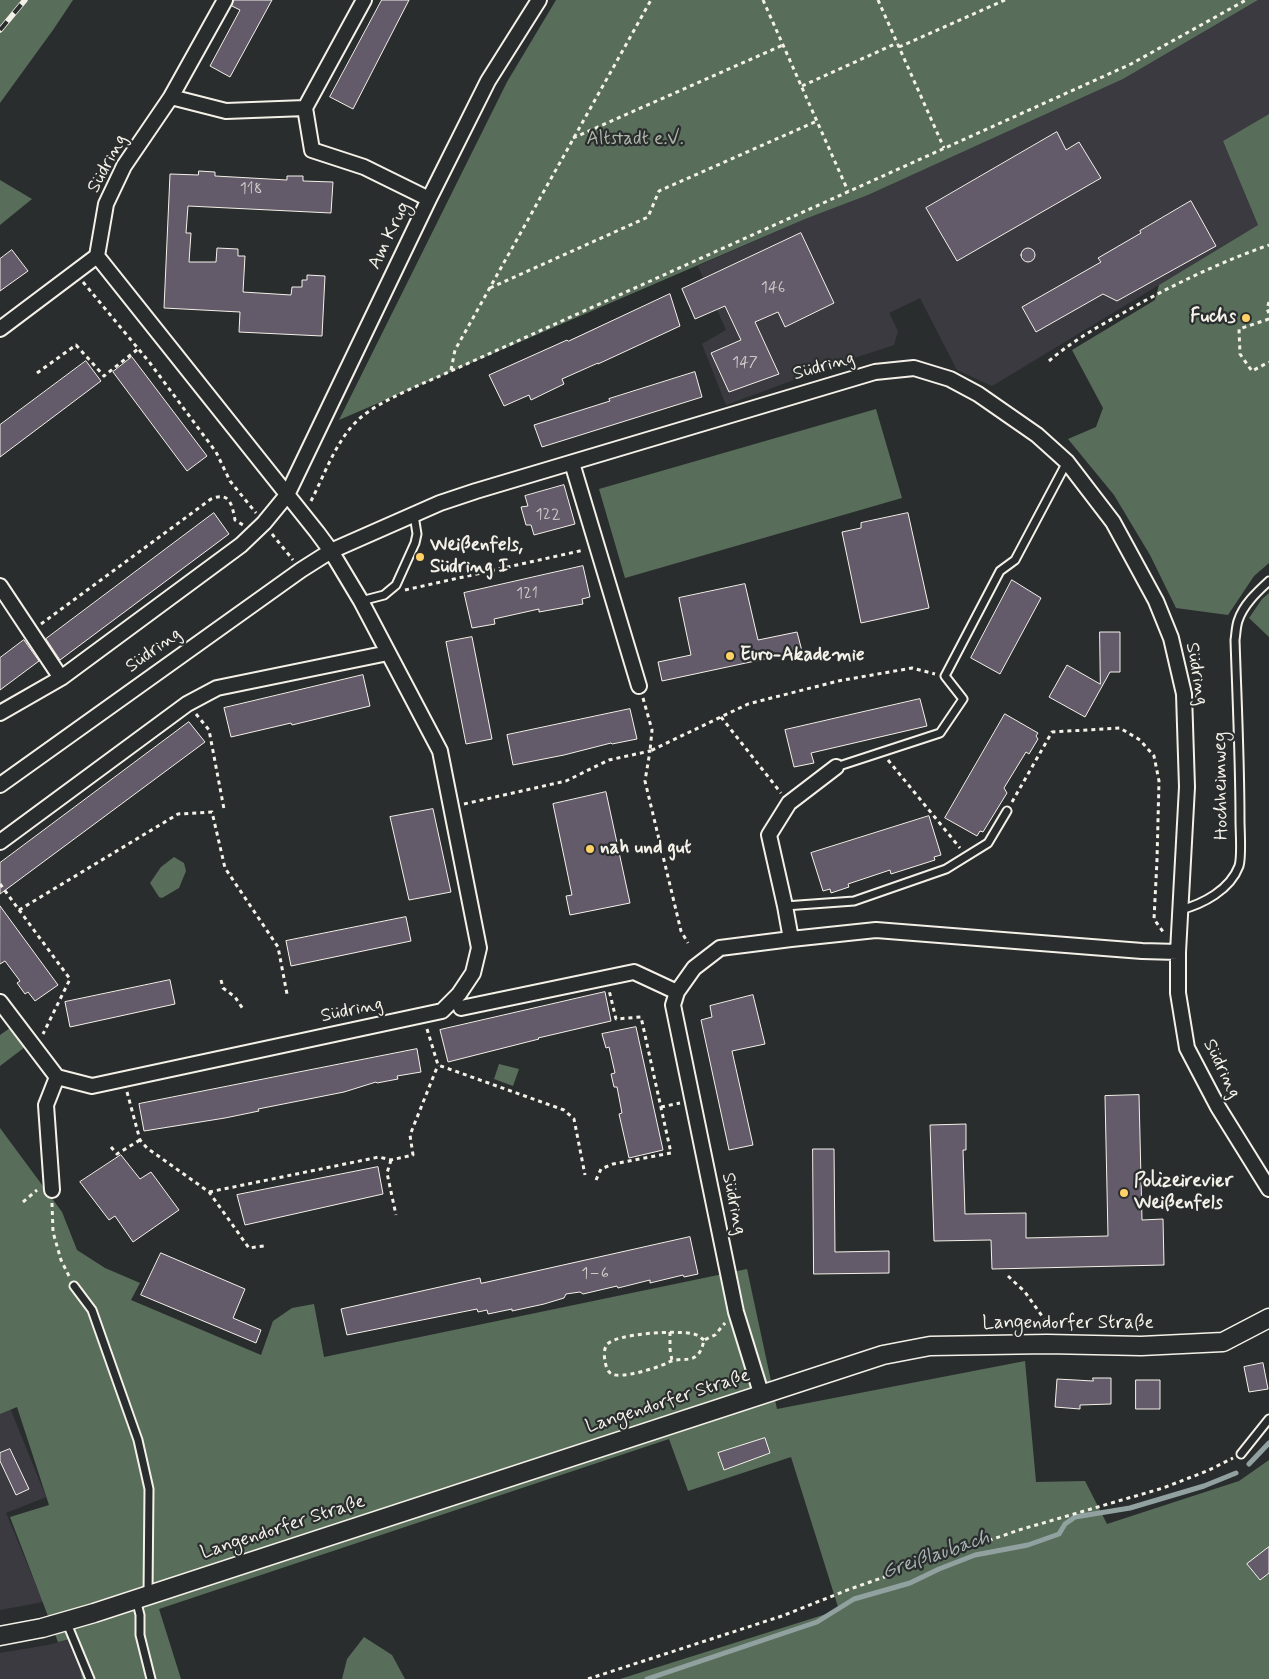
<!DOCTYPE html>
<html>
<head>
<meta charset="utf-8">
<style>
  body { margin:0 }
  canvas { display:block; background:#2a2d2e }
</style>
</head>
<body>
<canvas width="1269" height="1679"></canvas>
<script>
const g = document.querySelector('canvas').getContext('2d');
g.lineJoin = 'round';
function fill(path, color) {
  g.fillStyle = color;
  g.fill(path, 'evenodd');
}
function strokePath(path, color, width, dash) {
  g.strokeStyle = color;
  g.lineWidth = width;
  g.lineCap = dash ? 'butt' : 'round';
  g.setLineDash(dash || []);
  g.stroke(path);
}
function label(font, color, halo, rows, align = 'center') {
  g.font = font + ' Mynerve,sans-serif';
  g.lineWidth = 4.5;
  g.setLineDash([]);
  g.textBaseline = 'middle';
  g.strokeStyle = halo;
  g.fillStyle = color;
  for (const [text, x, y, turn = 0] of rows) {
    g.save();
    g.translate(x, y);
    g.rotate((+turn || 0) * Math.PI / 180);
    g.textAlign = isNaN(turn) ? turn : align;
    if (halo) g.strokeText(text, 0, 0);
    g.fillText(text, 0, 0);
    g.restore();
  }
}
fill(new Path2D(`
  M1258,0H1269V114L1223,141L1258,225L992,386L957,370L920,298L889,313L898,331L894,345L845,361L726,405L702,344L726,330L698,266L805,219L868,195L1123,79Z
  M6,1398L46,1497L6,1513L43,1602L0,1610V1401Z
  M74,1638L82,1679H0V1653L48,1645Z`), '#3b3a40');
fill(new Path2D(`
  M0,0H73L53,30L0,103Z
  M556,0H1258L1123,79L868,195L805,219L339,420L507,82Z
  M1269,114V563L1254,576L1228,615L1176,608L1150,555L1114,495L1068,439L1096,427L1103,408L1072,350L1155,300L1159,285L1258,225L1223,141Z
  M0,180L32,199L0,225Z
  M876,409L902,498L625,578L599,489Z
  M1269,593V637L1249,618L1262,599Z
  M174,857L184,863L186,871L179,888L162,898L159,897L150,883L161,867Z
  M10,1028L25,1047L0,1066V1035Z
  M499,1064L519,1069L513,1086L494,1079Z
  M0,1128L62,1212L77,1250L105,1268L140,1283L131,1300L261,1355L273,1321L292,1308L314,1304L324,1357L747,1269L777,1409L1025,1361L1036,1482L1085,1481L1107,1524L1239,1481L1269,1460V1679H620L839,1610L791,1457L688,1491L669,1439L159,1609L181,1679H82L74,1638L58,1642L10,1517L49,1505L17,1407L0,1414Z
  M364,1637L392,1655L405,1679H342L347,1659Z`), '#586e5a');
strokePath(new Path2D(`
  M1249,1464L1269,1443
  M647,1679L817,1622L854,1599L910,1583L939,1569L975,1555L1028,1545L1059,1534L1065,1524L1075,1517L1130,1508L1204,1486L1236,1473`), '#90a1a0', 5);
const building = new Path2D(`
  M234,0H272L230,77L210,66L240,10L232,6Z
  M382,0H409L353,109L330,97Z
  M1057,132L1066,150L1079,142L1101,178L957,261L926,208Z
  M199,171L215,172V176L287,180V176H303V181L333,182L331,213L188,206L186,233H191L189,262H216L217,248L238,249V256H245L243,292L291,295L292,287H302V280H307V275L325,276L322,336L239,332L240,312L164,308L170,174L198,175Z
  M1191,201L1216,246L1117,301L1103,294L1036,332L1022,307L1101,262L1098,258L1141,233L1140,231Z
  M801,233L834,303L785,327L778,312L755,322L779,374L729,392L711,353L741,340L725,306L695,319L682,289Z
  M1021 255a7 7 0 1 1 14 0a7 7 0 1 1-14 0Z
  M12,250L28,271L0,291V259Z
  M670,294L680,326L598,364V363L562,379L564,384L531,400L529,395L504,406L489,375L567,340L568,341Z
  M132,357L207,456L187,471L113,372Z
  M86,361L101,381L0,457V425Z
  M695,372L702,397L542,447L534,425L610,401L609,399Z
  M564,485L575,524L534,535L531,525H526L521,507L528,506L525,496Z
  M214,513L229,534L60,660L46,639Z
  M908,513L929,608L861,623L842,532L861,528V523Z
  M583,566L590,597L582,599L583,604L539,612V609L494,619L495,624L472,628L464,593Z
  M1012,580L1041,598L1000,674L971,658Z
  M745,584L758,640L797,632L802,651L662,681L658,662L691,655L679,598Z
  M1100,632H1120V672H1110L1085,717L1049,697L1067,665L1100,684Z
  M472,637L492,739L466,744L446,642Z
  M24,640L39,661L0,690V658Z
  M363,675L370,706L292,725L291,723L231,737L224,708Z
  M920,699L927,726L811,753L814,763L794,767L785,730Z
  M630,709L637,739L612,744L611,743L564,755L513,765L507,735Z
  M1005,714L1038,733L1036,736L1038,739L1029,754L1026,752L1004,788L1007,793L983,832L980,831L977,836L945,818Z
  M189,722L205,742L0,894V863Z
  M606,792L630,903L570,915L566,896L572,895L553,804Z
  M433,809L451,892L409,900L390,817Z
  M929,816L941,855L934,857L935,860L891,874L890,870L848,884L849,887L831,893L830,889L823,891L811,853Z
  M0,906L58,985L35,1001L28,992L25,994L17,983L20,981L5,961L0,964Z
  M406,917L411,941L291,966L286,941Z
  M170,980L175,1004L70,1027L65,1002Z
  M605,992L611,1021L538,1038L539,1039L448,1062L440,1030Z
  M753,995L765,1044L732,1051L753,1145L729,1150L701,1020L712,1017L710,1006Z
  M636,1027L663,1150L629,1158L619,1114L622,1113L617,1087H614L611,1074L615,1073L609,1047L606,1048L602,1034Z
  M417,1049L421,1072L397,1076L398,1079L377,1083L376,1082L344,1092L258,1109L259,1111L225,1118L144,1131L139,1104Z
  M1139,1095L1142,1220L1163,1219L1164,1265L992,1269L991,1240L934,1241L930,1125L966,1124V1150H963L965,1214L1026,1213V1238L1108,1236L1105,1096Z
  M813,1149H834L835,1252L889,1251V1273L814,1274Z
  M121,1155L140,1179L151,1172L179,1210L133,1242L115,1216L109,1220L80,1182Z
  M378,1167L383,1194L245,1225L237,1195Z
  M690,1237L698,1274L684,1277L683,1275L650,1283V1280L618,1288L617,1286L583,1294L580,1292L566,1294L564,1298L544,1304L512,1311V1309L488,1314L487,1310L478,1312L477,1309L347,1335L341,1309L480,1278L481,1283Z
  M161,1253L245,1289L233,1318L261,1330L256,1343L141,1295Z
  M1263,1363L1268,1389L1249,1392L1244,1367Z
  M1093,1378H1111V1404L1080,1405V1409L1055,1407L1057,1379L1093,1381Z
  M1136,1380H1160V1409H1136Z
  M765,1438L770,1453L724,1470L718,1453Z
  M10,1449L29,1489L16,1495L0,1461V1453Z
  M1269,1547V1573L1260,1580L1247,1564Z`);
fill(building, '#635a6a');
strokePath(building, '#f4f1e8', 1);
const service = new Path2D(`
  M361,601L384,595L396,585L415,543L417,534L414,515
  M836,767L940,733L963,699L945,676L1000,571L1015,560L1067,462
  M785,906L854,901L946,869L988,843L1007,811
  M1180,910C1203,904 1230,890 1239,866C1242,857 1240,831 1240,820C1240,760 1237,700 1235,640C1236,634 1236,627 1238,621C1243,605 1257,592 1269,581
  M74,1286L92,1310L138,1440L149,1489L148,1594
  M1241,1454L1269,1419
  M136,1599L140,1615V1635L151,1679
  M66,1621L90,1679`);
const minor = new Path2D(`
  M364,0L305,108L312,150L364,167L429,199
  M171,97L226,111L305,108
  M0,329L97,256L106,204L124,166L171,97L225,0
  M572,463L639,686
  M0,586L61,678L241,545L264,523L287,495L429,199L488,81L539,0
  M0,713L61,678
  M0,785L301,570L331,551L440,503L476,491L875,372L914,368L950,379L978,394L1037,435L1067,462L1113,522L1156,601L1171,638L1184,694L1187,787L1178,952V993L1187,1048L1218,1107L1269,1189
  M0,842L187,704L217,688L388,653
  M791,939L785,906L769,835L789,803L836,767
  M0,1002L57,1077L46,1105L52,1190
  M461,1008L634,972L677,992
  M57,1077L92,1086L442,1011L459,994L473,973L479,948L440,751L361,601L331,551L317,532L97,256
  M761,1393L736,1312L673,1005L677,992L694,968L720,948L791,939L876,930L1142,951L1178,952`);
const tertiary = new Path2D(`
  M0,1636L42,1628L94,1613L883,1355L930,1346L1047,1344L1141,1346L1223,1342L1269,1318`);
strokePath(service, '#f4f1e8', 11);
strokePath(minor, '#f4f1e8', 18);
strokePath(tertiary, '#f4f1e8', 21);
strokePath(new Path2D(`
  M763,0L848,191
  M878,0L944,148
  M899,47L1005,0
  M802,86L897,43
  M573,138L783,45
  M83,282L150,363L216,452L230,481L256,513
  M490,288L648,217L659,191L817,121
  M1269,302L1267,309L1269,313
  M1269,319L1239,329L1240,354L1252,371L1269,362
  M1049,361C1071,342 1097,327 1123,313C1170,286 1218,263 1269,245
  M451,370L455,350L651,0
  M37,373L76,345L104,376L138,349
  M311,501C325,474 336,440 359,419C380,400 425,383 451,371L1131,64L1246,0
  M272,534L293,560
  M405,590L584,550
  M41,624L211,499C230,491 232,505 235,520L243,525
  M643,698L652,730L650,751L748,704L838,681L912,668L935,674
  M196,714L209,730L224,809
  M721,717L781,793
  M888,760L960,848
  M1012,802L1052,732L1120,728L1140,740L1154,756L1159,781L1157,860L1154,919L1164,933
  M464,804L566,781L609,760L650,751L645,781L681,931L688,943
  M0,884L70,979L43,1034
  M19,910L178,814L212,812L225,868L278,947L287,994
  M221,980L223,988L235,997L243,1009
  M427,1029L438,1065L564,1110L574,1119L585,1175
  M127,1092L140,1140L147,1148L209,1192L249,1248L264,1246
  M661,1107L680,1103
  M111,1147L117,1154L140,1140
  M391,1160L387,1173L396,1215
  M596,1180L601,1169L613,1164L671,1153L641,1017L616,1019L609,990
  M209,1192L379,1157L391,1160L413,1155L410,1135L438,1065
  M23,1202L37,1190
  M52,1203L53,1232L61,1260L69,1276
  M1008,1276L1025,1292L1047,1323V1329
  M670,1332V1349L672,1361
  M704,1340C701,1338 698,1335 694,1334C680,1330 612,1333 606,1346C604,1350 604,1356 605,1361C606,1366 607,1372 612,1374C621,1379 657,1368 667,1363C683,1354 698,1369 704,1340L715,1335L725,1323
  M588,1679L782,1616L850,1589L1019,1530L1163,1488L1207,1471L1233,1458`), '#f4f1e8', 3, [4, 4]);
strokePath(service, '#2a2d2e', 7);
strokePath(minor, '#2a2d2e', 14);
strokePath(tertiary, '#2a2d2e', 18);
const rail = new Path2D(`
  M0,30L25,0`);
strokePath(rail, '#f4f1e8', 5.5);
strokePath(rail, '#2a2d2e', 4, [11]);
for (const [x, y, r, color] of [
  [1246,318,5,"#ffd166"],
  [420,557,5,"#ffd166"],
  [730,656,5,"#ffd166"],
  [590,849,5,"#ffd166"],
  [1124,1193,5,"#ffd166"]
]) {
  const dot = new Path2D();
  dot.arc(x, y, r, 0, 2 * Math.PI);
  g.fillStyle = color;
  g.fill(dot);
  strokePath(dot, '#2a2d2e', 2);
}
label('16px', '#d0cbc8', null, [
  ["118",251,190],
  ["146",773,289],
  ["147",745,364],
  ["122",548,516],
  ["121",527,595],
  ["1–6",595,1275]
]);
label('19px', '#aeb6a8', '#2a2d2e', [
  ["Altstadt e.V.",635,140]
]);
label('19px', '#f4f1e8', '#2a2d2e', [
  ["Südring",108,164,-62],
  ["Am Krug",390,236,-64],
  ["Südring",824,367,-16],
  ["Südring",154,651,-36],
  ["Südring",1196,674,80],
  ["Hochheimweg",1222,786,-91],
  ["Südring",352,1011,-12],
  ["Südring",1221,1069,64],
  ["Südring",733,1204,78],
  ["Langendorfer Straße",1068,1324],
  ["Langendorfer Straße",668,1402,-18],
  ["Langendorfer Straße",283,1528,-18]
]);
label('bold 19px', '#f4f1e8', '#2a2d2e', [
  ["Fuchs",1236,318,"right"],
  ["Weißenfels,",430,546],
  ["Südring I",430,568],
  ["Euro-Akademie",740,656],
  ["nah und gut",600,849],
  ["Polizeirevier",1134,1182],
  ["Weißenfels",1134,1204]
], 'left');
label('italic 20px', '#a9b5b2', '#2a2d2e', [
  ["Greißlaubach",936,1556,-19]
]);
</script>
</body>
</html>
